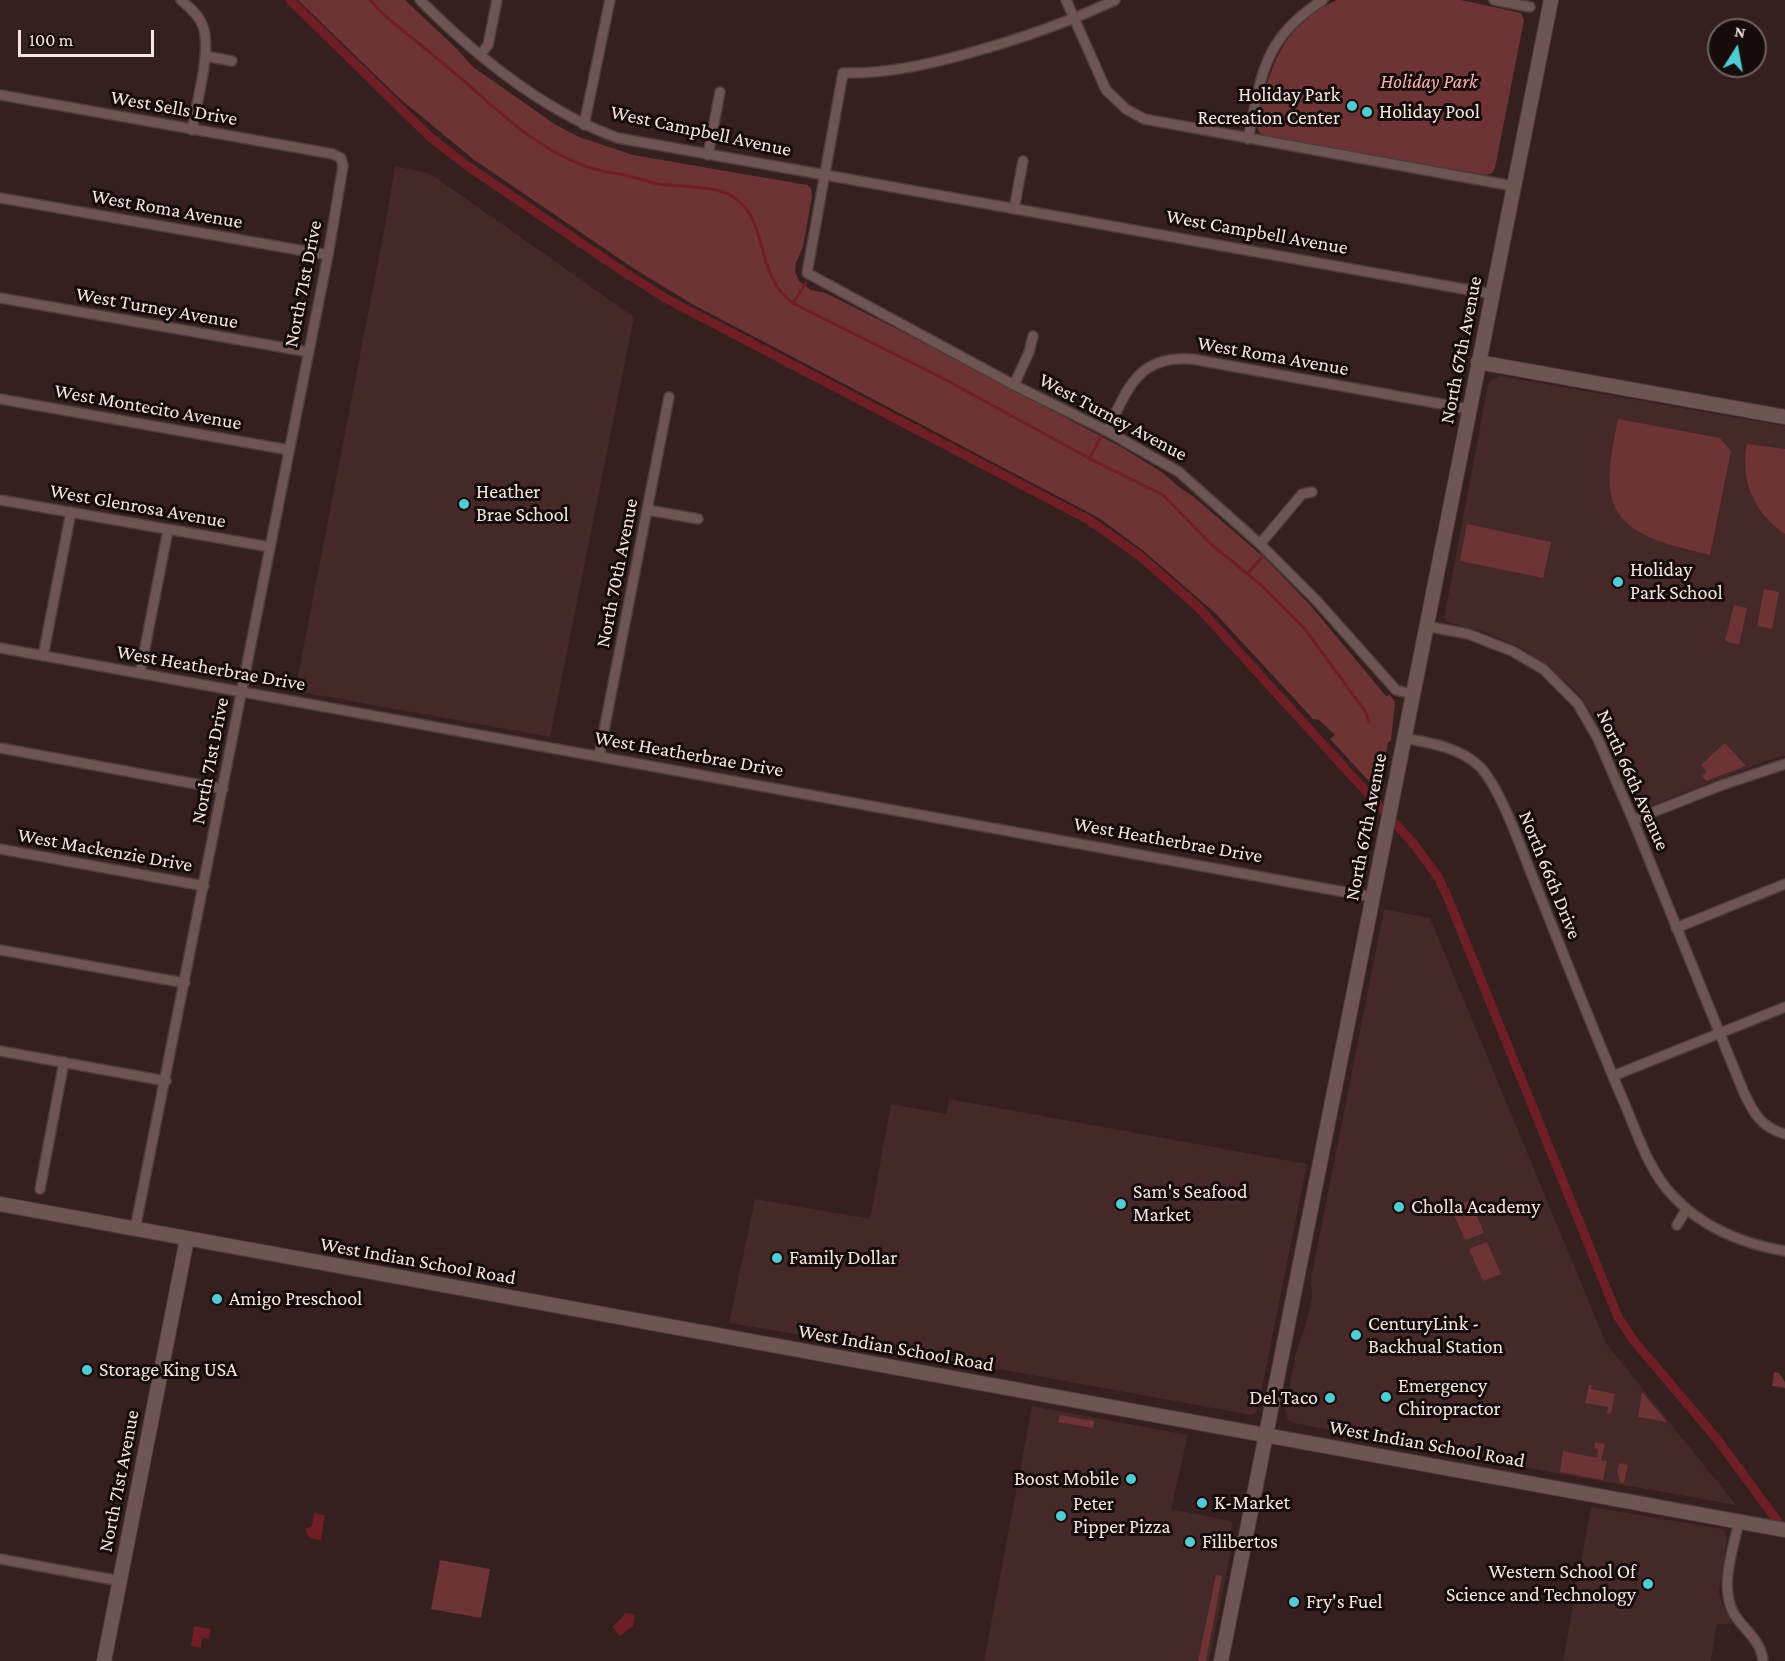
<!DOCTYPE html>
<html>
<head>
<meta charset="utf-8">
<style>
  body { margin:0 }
  #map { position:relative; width:1785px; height:1661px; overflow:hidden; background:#351f1f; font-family:"Crimson Pro",serif }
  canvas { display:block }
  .north { position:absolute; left:1707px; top:18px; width:60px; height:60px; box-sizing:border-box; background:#160c0c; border:2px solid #6f6363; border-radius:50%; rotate:11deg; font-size:16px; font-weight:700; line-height:24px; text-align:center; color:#f5e6e5 }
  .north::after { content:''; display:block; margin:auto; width:21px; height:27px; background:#51ccd2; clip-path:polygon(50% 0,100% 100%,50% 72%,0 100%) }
  .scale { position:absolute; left:18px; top:30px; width:136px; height:27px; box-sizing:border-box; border:3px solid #f5e6e5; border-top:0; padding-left:8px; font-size:18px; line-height:21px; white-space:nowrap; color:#f5e6e5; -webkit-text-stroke:4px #160c0c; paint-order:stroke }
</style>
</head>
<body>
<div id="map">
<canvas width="1785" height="1661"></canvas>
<div class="north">N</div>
<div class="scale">100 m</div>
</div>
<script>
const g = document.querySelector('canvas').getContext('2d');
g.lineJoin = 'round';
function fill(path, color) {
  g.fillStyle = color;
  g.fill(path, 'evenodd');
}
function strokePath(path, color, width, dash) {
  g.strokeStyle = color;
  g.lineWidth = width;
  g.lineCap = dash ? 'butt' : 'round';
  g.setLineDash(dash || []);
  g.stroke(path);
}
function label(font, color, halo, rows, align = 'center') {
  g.font = font + ' "Crimson Pro",serif';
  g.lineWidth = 6;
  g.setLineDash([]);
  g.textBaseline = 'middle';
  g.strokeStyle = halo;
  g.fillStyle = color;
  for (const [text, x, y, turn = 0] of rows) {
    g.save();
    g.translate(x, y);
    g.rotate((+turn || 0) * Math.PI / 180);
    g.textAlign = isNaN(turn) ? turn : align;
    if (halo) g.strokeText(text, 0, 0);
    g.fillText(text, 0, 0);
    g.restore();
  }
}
fill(new Path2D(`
  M395,166L431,174L634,317L550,737L295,691L385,226Z
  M1500,376L1785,426V756L1763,762L1648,807L1638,808L1633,800L1598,722L1580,696L1568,684L1548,667L1521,648L1484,632L1447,622L1444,618L1488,385L1491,380Z
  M1384,909L1430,918L1606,1343L1736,1505L1561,1474L1294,1423L1288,1420L1285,1410L1296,1353L1306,1324L1312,1297L1311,1279Z
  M949,1099L1307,1164L1258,1408L1254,1414L1251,1415L927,1356L729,1323L755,1199L870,1219L891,1104L946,1114Z
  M1032,1406L1188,1435L1171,1509L1232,1521L1231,1550L1209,1661H984Z
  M1591,1507L1722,1529L1725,1532L1727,1539L1719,1590L1720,1598L1732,1624H1717L1711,1661H1563Z`), '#452828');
fill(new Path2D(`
  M298,0H405L456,48L473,67L556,125L579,137L633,155L807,185L811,188L812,196L803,247L796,263L795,271L799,281L811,290L826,293L899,330L1123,448L1163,473L1179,487L1194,497L1268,561L1311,606L1386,696L1390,695L1395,702L1391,740L1388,743L1378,791L1330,739L1335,735L1319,720L1313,719L1215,613L1145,552L1099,518L692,304L633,268L473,159L398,97Z
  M1337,0H1461L1521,13L1524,20L1495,168L1492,173L1486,175L1264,136L1259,132L1257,126C1268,72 1281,24 1337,0Z
  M1618,419L1720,438L1731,451L1710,555C1672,545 1614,537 1610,488C1608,465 1614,441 1618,419Z
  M1747,444L1785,449V534C1754,513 1740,481 1747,444Z
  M1467,524L1551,542L1543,578L1460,561Z
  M1764,589L1779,592L1772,629L1757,626Z
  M1734,605L1747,608L1739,645L1725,641Z
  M1725,743L1746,766L1706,781L1702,776L1707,772L1701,765Z
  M1470,1200L1484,1233L1465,1240L1451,1208Z
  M1487,1242L1501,1274L1483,1281L1469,1249Z
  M1774,1372L1779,1373L1785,1382V1388L1772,1386Z
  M1589,1385H1592L1591,1389L1615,1394L1611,1414L1607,1413L1608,1407L1585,1403Z
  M1642,1392L1667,1422L1638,1417Z
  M1060,1415L1094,1421L1093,1428L1058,1422Z
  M1595,1442L1605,1444L1601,1460L1607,1461L1603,1480L1560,1472L1563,1451L1597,1458L1598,1449L1594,1448Z
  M1620,1463L1628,1465L1624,1483L1620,1482L1617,1471Z
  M440,1560L490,1569L481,1618L431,1609Z
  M1216,1575L1222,1576L1206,1661H1198Z`), '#6d3335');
fill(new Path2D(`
  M314,1513L325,1515L321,1540L309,1538L305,1529L312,1526Z
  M624,1613L635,1614L633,1626L620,1636L612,1626L623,1617Z
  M194,1626L211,1629L209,1639L202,1638L201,1648L191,1646Z`), '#6f1e26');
strokePath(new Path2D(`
  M370,0L384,15C409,36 434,55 458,76C499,111 537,150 588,167C603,172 618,173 633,177C642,179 651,183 659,184C681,187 717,185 735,198C769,221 755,277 793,303L948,381L1094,461L1163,495L1212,545L1261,585L1304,628L1365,711L1369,722
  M793,303L806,283
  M1089,459L1102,435
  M1248,573L1265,554`), '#6f1e26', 3);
strokePath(new Path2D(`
  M290,0L430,137L466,165L618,268L665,298L1089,520L1140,556L1198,607L1413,843L1438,877L1447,896L1618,1317L1634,1341L1717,1439L1784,1530`), '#6f1e26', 9);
const street = new Path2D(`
  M181,0C189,7 198,14 202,24C213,47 196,104 192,130
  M420,0C476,56 543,111 618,138L1492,294
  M1066,0L1106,90L1126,109L1144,119L1513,186
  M1115,0C1069,22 1023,38 973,52C931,64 887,74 843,73L807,273L1014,385L1107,431L1179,472L1260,544L1317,601L1396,690L1412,694
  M1494,0L1530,7
  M480,55L488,45L497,0
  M205,56L232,61
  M0,95L333,154L341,158L343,166L328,255L135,1229
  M584,125L610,0
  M1248,139C1262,75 1262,39 1323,0
  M708,155L720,92
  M0,198L328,255
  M1014,209L1023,161
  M0,298L309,352
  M1014,385L1029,352L1033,336
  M0,399L289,450
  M1107,431C1128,389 1137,355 1192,359L1469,409
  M0,500L270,547
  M648,510L698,519
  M1260,544L1302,494L1312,492
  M1426,626L1468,634L1512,651L1543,669L1578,704L1598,739L1633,820L1744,1093C1754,1114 1762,1128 1785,1134
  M0,648L1372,897
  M43,656L71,512
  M140,673L168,530
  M1404,738C1430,743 1459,747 1479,766C1498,784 1519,842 1529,868C1560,945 1590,1023 1623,1100C1637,1132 1648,1170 1673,1196C1703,1228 1743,1244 1785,1251
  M0,748L223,789
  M599,756L669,397
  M1633,820L1722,785L1785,764
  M0,849L204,886
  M1676,928L1785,884
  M0,950L185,983
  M0,1051L166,1081
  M1613,1076L1785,1007
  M40,1189L64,1062
  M1677,1225L1686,1210
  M1739,1522C1733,1549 1719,1587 1734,1614C1744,1630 1761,1640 1763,1661
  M0,1559L120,1581`);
const secondary = new Path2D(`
  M1478,362L1785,417
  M0,1204L1785,1530
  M104,1661L187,1239
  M1221,1661L1551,0`);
strokePath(street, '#4f3d3e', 12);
strokePath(secondary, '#4f3d3e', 16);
strokePath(street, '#6e5554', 9);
strokePath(secondary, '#6e5554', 14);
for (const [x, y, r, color] of [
  [1352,106,6,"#51ccd2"],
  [1367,112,6,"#51ccd2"],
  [464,504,6,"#51ccd2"],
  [1618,582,6,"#51ccd2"],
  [1121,1204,6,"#51ccd2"],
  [1399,1207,6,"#51ccd2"],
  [777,1258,6,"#51ccd2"],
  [217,1299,6,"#51ccd2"],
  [1356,1335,6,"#51ccd2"],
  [87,1370,6,"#51ccd2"],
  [1386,1397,6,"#51ccd2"],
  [1330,1398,6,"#51ccd2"],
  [1131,1479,6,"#51ccd2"],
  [1202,1503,6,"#51ccd2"],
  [1061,1516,6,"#51ccd2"],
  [1190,1542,6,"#51ccd2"],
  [1648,1584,6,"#51ccd2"],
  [1294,1602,6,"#51ccd2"]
]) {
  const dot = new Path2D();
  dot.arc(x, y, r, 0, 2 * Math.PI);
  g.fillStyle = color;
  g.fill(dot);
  strokePath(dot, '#160c0c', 2);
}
label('italic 20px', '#fcb2b2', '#160c0c', [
  ["Holiday Park",1429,82]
]);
label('20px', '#f5e6e5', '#160c0c', [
  ["Holiday Park",1340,95,"right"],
  ["Recreation Center",1340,118,"right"],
  ["Holiday Pool",1379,112],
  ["Heather",476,492],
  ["Brae School",476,515],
  ["Holiday",1630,570],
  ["Park School",1630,593],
  ["Sam's Seafood",1133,1192],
  ["Market",1133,1215],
  ["Cholla Academy",1411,1207],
  ["Family Dollar",789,1258],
  ["Amigo Preschool",229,1299],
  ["CenturyLink -",1368,1324],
  ["Backhual Station",1368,1347],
  ["Storage King USA",99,1370],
  ["Emergency",1398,1386],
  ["Chiropractor",1398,1409],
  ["Del Taco",1318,1398,"right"],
  ["Boost Mobile",1119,1479,"right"],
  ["K-Market",1214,1503],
  ["Peter",1073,1504],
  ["Pipper Pizza",1073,1527],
  ["Filibertos",1202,1542],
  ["Western School Of",1636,1572,"right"],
  ["Science and Technology",1636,1595,"right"],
  ["Fry's Fuel",1306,1602]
], 'left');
label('20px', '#f5e6e5', '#160c0c', [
  ["West Sells Drive",174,108,10],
  ["West Campbell Avenue",701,131,12],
  ["West Roma Avenue",167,209,10],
  ["West Campbell Avenue",1257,232,10],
  ["North 71st Drive",303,284,-79],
  ["West Turney Avenue",157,308,10],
  ["North 67th Avenue",1461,350,-79],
  ["West Roma Avenue",1273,356,10],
  ["West Montecito Avenue",148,407,10],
  ["West Turney Avenue",1113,417,28],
  ["West Glenrosa Avenue",138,506,10],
  ["North 70th Avenue",617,573,-79],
  ["West Heatherbrae Drive",211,668,10],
  ["West Heatherbrae Drive",689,754,10],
  ["North 71st Drive",210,761,-79],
  ["North 66th Avenue",1633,780,66],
  ["North 67th Avenue",1366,827,-79],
  ["West Heatherbrae Drive",1168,840,10],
  ["West Mackenzie Drive",105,850,10],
  ["North 66th Drive",1550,875,68],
  ["West Indian School Road",418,1261,10],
  ["West Indian School Road",896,1348,10],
  ["West Indian School Road",1427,1444,10],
  ["North 71st Avenue",119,1481,-79]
]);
</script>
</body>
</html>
